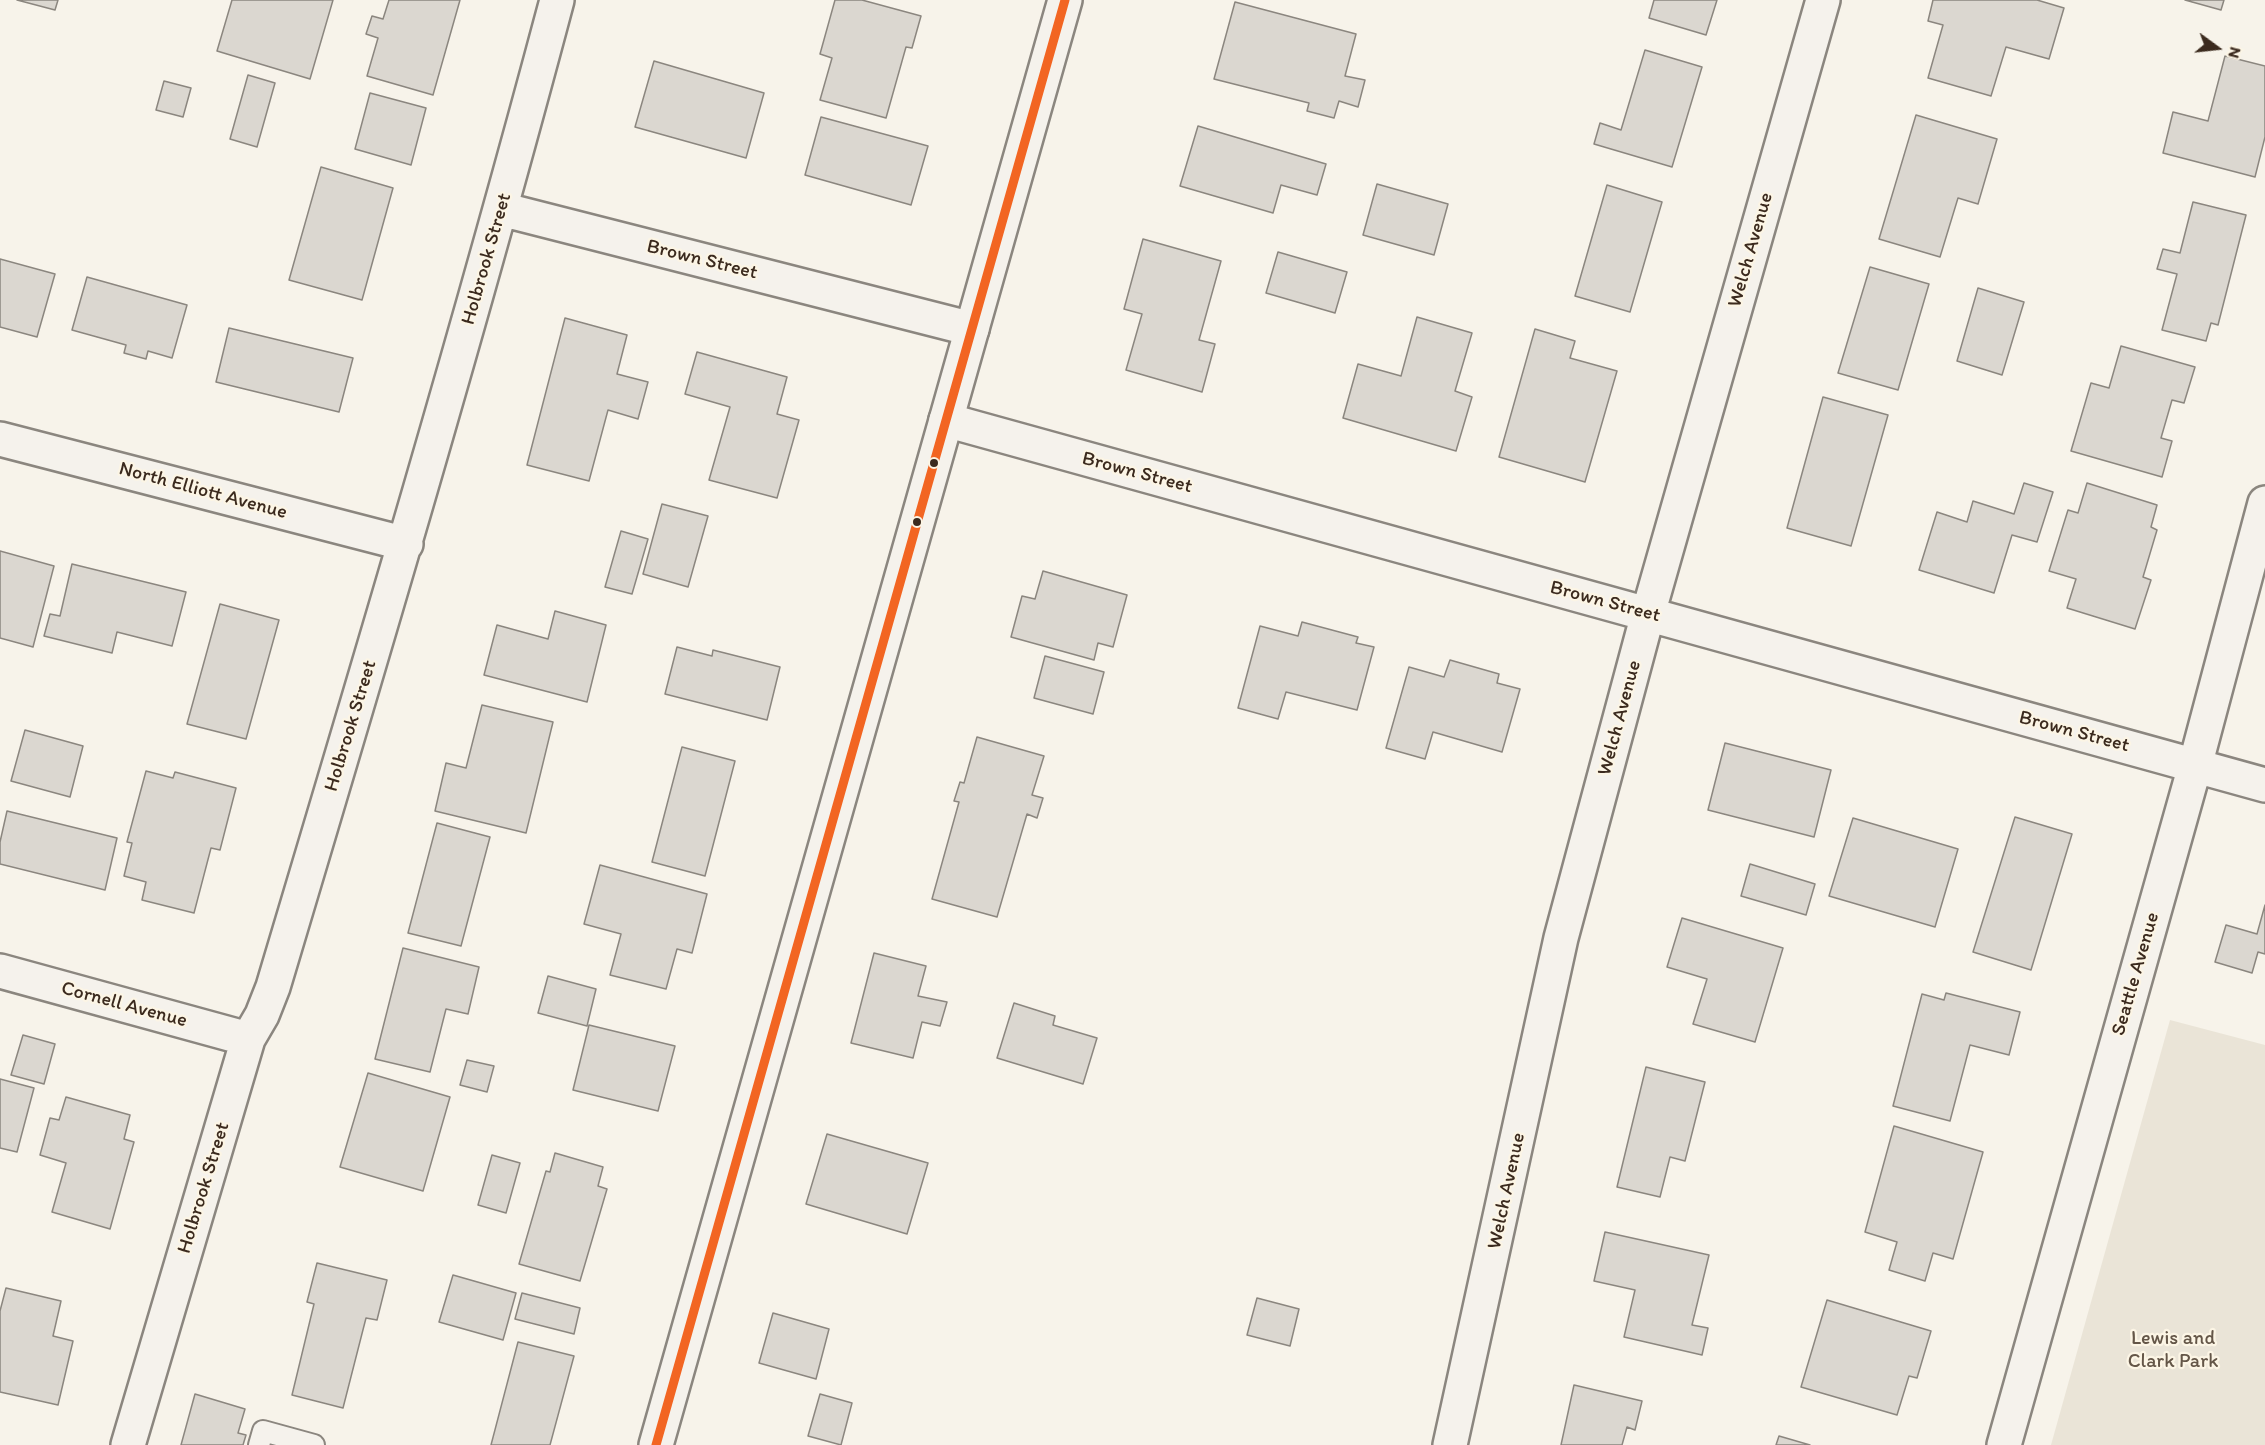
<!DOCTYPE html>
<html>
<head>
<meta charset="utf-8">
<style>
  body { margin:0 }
  #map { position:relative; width:2265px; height:1445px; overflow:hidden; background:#f7f3ea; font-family:Itim,sans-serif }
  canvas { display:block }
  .north { position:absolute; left:2187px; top:18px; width:60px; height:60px; -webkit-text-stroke:4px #fcf5e5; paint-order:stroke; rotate:105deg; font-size:16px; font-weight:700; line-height:24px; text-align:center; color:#3b2a1e }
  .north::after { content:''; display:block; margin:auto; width:21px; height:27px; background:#3b2a1e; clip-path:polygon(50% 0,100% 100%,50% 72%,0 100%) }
</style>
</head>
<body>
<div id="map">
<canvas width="2265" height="1445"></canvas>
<div class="north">N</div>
</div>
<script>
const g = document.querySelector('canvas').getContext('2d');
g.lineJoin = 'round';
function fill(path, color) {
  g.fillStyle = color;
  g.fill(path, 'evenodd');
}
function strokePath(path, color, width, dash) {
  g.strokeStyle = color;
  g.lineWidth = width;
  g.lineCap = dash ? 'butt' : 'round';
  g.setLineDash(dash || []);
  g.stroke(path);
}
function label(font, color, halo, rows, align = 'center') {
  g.font = font + ' Itim,sans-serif';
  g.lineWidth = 4.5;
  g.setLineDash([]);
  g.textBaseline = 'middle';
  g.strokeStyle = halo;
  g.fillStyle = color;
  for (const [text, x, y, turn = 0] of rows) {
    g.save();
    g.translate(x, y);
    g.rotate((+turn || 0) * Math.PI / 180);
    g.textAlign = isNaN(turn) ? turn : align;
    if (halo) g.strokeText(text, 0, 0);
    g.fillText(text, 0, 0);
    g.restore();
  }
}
fill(new Path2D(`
  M2170,1020L2265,1045V1445H2051Z`), '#eae4d7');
const building = new Path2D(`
  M17,0H58L55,10Z
  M232,0H333L310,79L217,51Z
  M389,0H460L433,95L367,76L378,38L366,34L372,16L383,19Z
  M835,0H862L921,16L912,48L906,47L886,118L820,100L832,58L820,54Z
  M1654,0H1717L1706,35L1649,18Z
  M1933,0H2037L2064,8L2049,59L2006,47L1991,96L1928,78L1943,25L1928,21Z
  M2185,0H2224L2221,10Z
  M1235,2L1356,34L1345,76L1365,80L1358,107L1339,101L1334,118L1307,111L1309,103L1214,79Z
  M1645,50L1702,67L1672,167L1594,144L1600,123L1621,130Z
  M2225,56L2265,66V137L2255,177L2163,153L2173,112L2208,121Z
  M654,61L764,93L746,158L635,127Z
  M248,75L275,83L257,147L230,139Z
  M164,81L191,88L183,117L156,110Z
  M370,93L426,108L411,165L355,149Z
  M1916,115L1997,139L1978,204L1958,198L1940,257L1879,239Z
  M821,117L928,146L911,205L805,175Z
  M1198,126L1326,164L1317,195L1281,185L1273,213L1180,186Z
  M321,167L393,188L362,300L289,280Z
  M1377,184L1448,204L1434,255L1363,235Z
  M1607,185L1662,202L1630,312L1575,296Z
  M2193,202L2246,215L2218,325L2211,323L2206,341L2162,330L2177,274L2157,269L2163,249L2180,253Z
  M1143,239L1221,261L1199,340L1215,344L1202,392L1126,370L1142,314L1124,309Z
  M1278,252L1347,272L1335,313L1266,293Z
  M0,259L55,274L37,337L0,327Z
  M1870,267L1929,284L1898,390L1838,373Z
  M87,277L187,305L172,358L148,351L146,359L124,353L126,345L72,330Z
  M1978,288L2024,302L2002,375L1957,361Z
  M1417,317L1472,333L1455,391L1472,397L1456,451L1343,418L1358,364L1401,376Z
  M565,318L627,335L617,374L648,382L638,419L608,410L589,481L527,465Z
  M229,328L353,358L339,412L216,382Z
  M1535,329L1575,341L1570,358L1617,371L1585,482L1499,457Z
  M2121,346L2195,367L2184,403L2172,400L2161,438L2172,441L2162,477L2071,451L2091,383L2109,388Z
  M697,352L787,377L777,414L799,420L777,498L709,480L730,407L685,394Z
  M1823,397L1888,415L1851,546L1787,528Z
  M2024,483L2053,492L2037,542L2012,535L1994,593L1919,570L1937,512L1967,522L1973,501L2014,514Z
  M2087,483L2157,505L2151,527L2157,530L2143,577L2151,580L2135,629L2067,608L2076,579L2049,571L2068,510L2078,513Z
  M662,504L708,516L688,587L643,574Z
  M621,531L648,539L632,594L605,587Z
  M0,551L54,566L33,647L0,638Z
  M72,564L186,592L172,646L117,632L112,653L44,636L50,614L60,616Z
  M1043,571L1127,595L1113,647L1098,643L1094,660L1011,637L1022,596L1035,599Z
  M220,604L279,620L246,739L187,724Z
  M555,611L606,625L587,702L484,675L497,625L548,639Z
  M1302,622L1358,637L1356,643L1374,647L1357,710L1286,692L1278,719L1238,708L1260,626L1298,636Z
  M677,647L712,656L713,650L780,667L767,720L665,694Z
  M1045,656L1104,672L1093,714L1034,698Z
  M1450,660L1499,674L1497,683L1520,689L1502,752L1433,732L1425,759L1386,748L1409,667L1444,677Z
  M482,705L553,722L526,833L435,811L446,763L466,768Z
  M25,730L83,746L70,797L11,781Z
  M977,737L1044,756L1032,795L1043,798L1037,818L1027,814L997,917L932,899L959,802L954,801L960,782L964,783Z
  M1725,743L1831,770L1814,837L1708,810Z
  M682,747L735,761L705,876L652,862Z
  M146,771L173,778L175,772L236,788L220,850L211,848L194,913L142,900L146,882L124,876L132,843L127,842Z
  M7,811L117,838L105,890L0,864V842Z
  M2015,817L2072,834L2031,970L1973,952Z
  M1853,818L1958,849L1935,927L1829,896Z
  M437,823L490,837L461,946L408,933Z
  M1750,864L1815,884L1806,915L1741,896Z
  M600,865L707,894L692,953L677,949L666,989L610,975L621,934L584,924Z
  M2265,905V954L2258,952L2252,973L2215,962L2226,925L2257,934Z
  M1682,918L1783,948L1755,1042L1693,1024L1707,979L1667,967Z
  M403,948L479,967L468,1014L446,1009L430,1072L375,1059Z
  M874,953L926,966L918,996L947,1002L940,1026L922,1022L913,1058L851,1043Z
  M548,976L596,989L587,1026L538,1013Z
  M1946,993L2020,1012L2009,1055L1970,1045L1950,1121L1893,1106L1922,994L1944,1000Z
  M1014,1003L1055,1016L1053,1025L1097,1038L1083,1084L997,1058Z
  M589,1025L675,1046L658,1111L573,1090Z
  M23,1035L55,1044L44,1084L11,1075Z
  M467,1060L494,1066L487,1092L460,1085Z
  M1646,1067L1705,1082L1685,1161L1670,1157L1660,1197L1617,1187Z
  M368,1073L450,1097L423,1191L340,1167Z
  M0,1079L34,1088L17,1152L0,1148Z
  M66,1097L130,1115L124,1139L134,1142L110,1229L52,1212L66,1163L40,1155L50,1118L59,1120Z
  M1894,1126L1983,1152L1953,1259L1933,1253L1925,1281L1889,1270L1897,1242L1865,1232Z
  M827,1134L928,1163L907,1234L806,1204Z
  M555,1153L603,1167L598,1186L607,1189L580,1281L519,1264L546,1171L550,1172Z
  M492,1155L520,1163L506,1213L478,1205Z
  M1605,1232L1709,1255L1692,1325L1708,1328L1702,1355L1624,1337L1635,1290L1594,1281Z
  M317,1263L387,1280L377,1320L366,1318L343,1408L292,1395L314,1304L307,1302Z
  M453,1275L516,1293L503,1340L439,1322Z
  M6,1288L61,1301L53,1336L73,1341L58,1405L0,1392V1311Z
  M522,1293L580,1308L574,1334L515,1319Z
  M1257,1298L1299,1309L1290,1346L1247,1335Z
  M1827,1300L1931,1331L1917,1378L1909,1376L1897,1415L1801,1387Z
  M773,1313L829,1329L816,1379L759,1363Z
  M518,1342L574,1356L550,1445H491Z
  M1574,1385L1642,1401L1635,1430L1627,1427L1622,1445H1561Z
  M195,1394L245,1409L238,1433L246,1435L243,1445H181Z
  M820,1394L852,1403L841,1445L808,1436Z
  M1779,1436L1810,1445H1776Z`);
fill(building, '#dbd7d0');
strokePath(building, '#8b867f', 1.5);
const service = new Path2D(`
  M259,1445L263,1431L314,1445`);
const minor = new Path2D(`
  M501,209L972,329
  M946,420L2265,785
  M0,439L406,544
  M0,971L248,1039
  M128,1445L248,1039L262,1015L273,987C371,659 469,331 557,0
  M1450,1445L1561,938L1648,614L1823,0
  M2004,1445L2195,766L2265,503`);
const tertiary = new Path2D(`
  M656,1445L1065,0`);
strokePath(service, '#8b867f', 24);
strokePath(minor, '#8b867f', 38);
strokePath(tertiary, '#8b867f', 38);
strokePath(service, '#f5f2ec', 20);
strokePath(minor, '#f5f2ec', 33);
strokePath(tertiary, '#f5f2ec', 33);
strokePath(new Path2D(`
  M656,1445L1065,0`), '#f26522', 9);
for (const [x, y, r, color] of [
  [934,463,5,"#3b2a1e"],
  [917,522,5,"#3b2a1e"]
]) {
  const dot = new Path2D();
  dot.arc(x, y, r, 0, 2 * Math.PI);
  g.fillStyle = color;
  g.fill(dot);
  strokePath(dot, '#fcf5e5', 2);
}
label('20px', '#3b2a1e', '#fcf5e5', [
  ["Welch Avenue",1751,250,-74],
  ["Holbrook Street",487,259,-74],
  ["Brown Street",702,260,14],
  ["Brown Street",1137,473,15],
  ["North Elliott Avenue",203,491,15],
  ["Brown Street",1605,602,15],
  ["Welch Avenue",1620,718,-75],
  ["Holbrook Street",351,726,-73],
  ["Brown Street",2074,732,15],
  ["Seattle Avenue",2136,974,-74],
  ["Cornell Avenue",124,1005,15],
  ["Holbrook Street",204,1188,-73],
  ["Welch Avenue",1507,1191,-78]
]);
label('20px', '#645648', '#fcf5e5', [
  ["Lewis and",2173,1339],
  ["Clark Park",2173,1362]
]);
</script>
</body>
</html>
